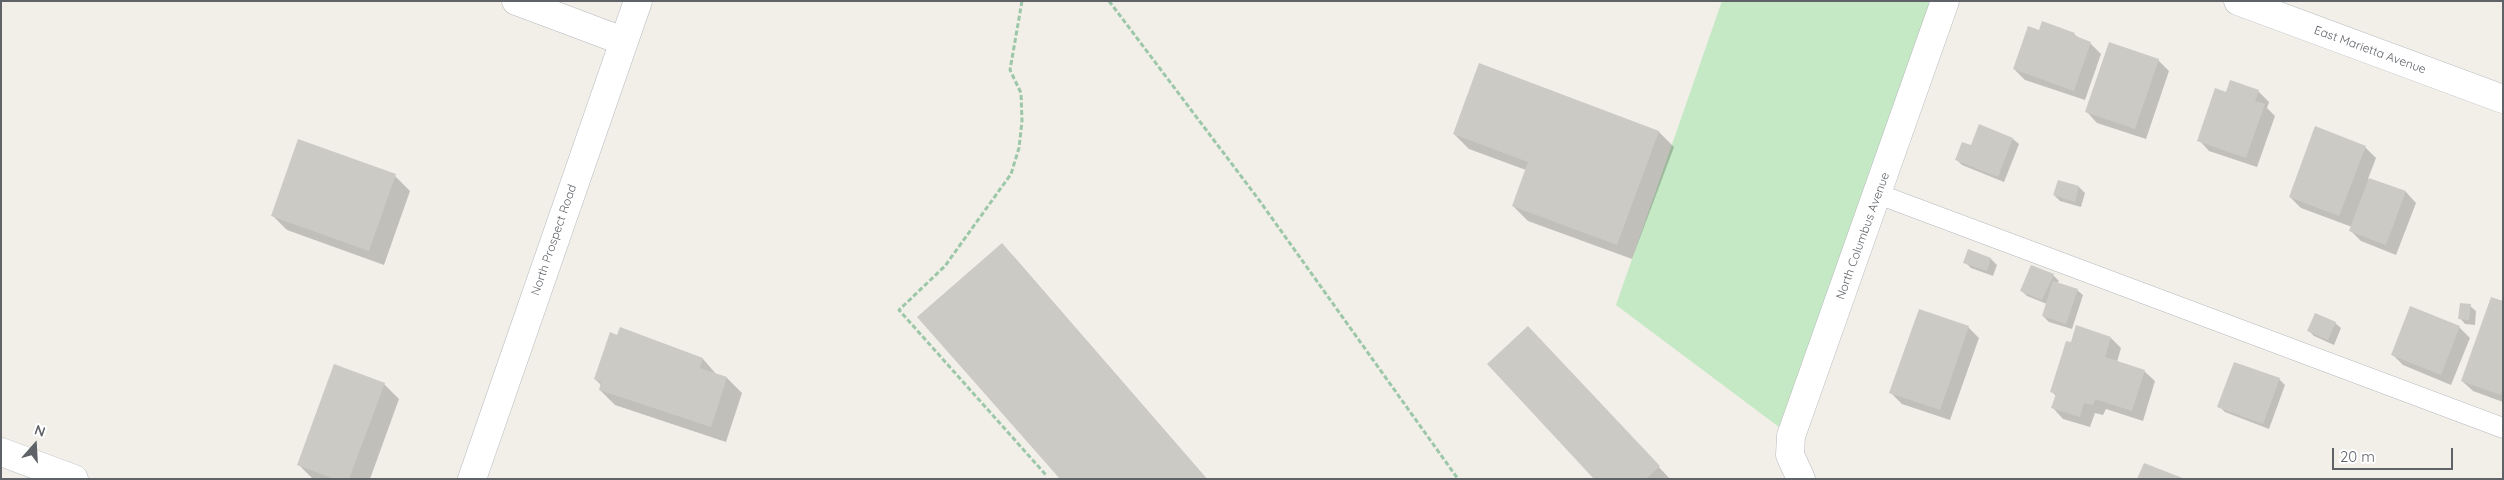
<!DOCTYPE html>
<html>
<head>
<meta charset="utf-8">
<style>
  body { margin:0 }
  #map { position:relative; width:2504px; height:480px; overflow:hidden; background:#f1efe8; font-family:Quicksand,sans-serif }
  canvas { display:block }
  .frame { position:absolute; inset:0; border:2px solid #5f6368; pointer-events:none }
  .north { position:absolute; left:10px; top:420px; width:50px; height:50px; -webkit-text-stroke:4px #fff; paint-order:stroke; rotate:19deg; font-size:14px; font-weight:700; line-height:20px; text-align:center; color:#5f6368 }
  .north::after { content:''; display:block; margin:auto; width:18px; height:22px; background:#5f6368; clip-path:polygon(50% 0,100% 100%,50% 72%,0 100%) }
  .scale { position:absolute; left:2332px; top:448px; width:121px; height:22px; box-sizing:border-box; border:2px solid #5f6368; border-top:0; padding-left:6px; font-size:15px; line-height:18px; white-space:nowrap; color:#5f6368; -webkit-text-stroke:4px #fff; paint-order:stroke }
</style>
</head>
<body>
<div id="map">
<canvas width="2504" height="480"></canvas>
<div class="frame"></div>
<div class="north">N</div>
<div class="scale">20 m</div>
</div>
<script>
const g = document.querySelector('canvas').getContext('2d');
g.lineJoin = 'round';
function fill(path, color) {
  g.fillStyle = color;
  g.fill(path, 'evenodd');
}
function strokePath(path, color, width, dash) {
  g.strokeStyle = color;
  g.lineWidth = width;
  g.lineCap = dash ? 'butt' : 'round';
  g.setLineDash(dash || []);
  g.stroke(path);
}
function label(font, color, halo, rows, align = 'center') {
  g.font = font + ' Quicksand,sans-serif';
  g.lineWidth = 4.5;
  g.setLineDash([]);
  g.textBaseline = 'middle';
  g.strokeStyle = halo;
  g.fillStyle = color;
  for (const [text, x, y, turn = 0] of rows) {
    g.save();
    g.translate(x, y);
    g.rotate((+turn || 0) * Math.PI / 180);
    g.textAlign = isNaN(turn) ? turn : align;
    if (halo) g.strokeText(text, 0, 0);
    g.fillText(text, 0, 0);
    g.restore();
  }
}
fill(new Path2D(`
  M1722,1H1945L1791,436L1616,305Z`), '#c5e8c5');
fill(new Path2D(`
  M2040,31L2074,34L2079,38L2090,43L2101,54L2085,100L2025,80L2014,69Z
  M2158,60L2169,71L2146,139L2097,123L2087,112Z
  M2258,91L2269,102L2267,108L2275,116L2257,167L2209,151L2199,140L2227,94Z
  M1659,132L1674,147L1632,259L1528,221L1513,206L1526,170L1469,149L1454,134Z
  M2013,139L2019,144L2004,182L1962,165L1956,159L1972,147Z
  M2365,147L2376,158L2368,179L2406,192L2416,203L2396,255L2361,241L2351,231L2352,227L2301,208L2290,197Z
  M395,176L410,191L384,265L287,230L272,215Z
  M2058,181L2079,187L2085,193L2081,207L2060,201L2054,195Z
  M1002,245L1015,258L1207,479H1062Z
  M1969,251L1991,259L1997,265L1993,276L1971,268L1965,262Z
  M2053,275L2059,281L2057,283L2077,290L2083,295L2072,329L2049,322L2043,316L2047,304L2027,296L2021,290Z
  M2503,303V402L2473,391L2462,381Z
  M2470,306L2476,311L2475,325L2465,324L2460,318Z
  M2335,323L2341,328L2334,345L2314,336L2309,331Z
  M1968,327L1979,338L1950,420L1902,404L1891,393Z
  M2459,327L2470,338L2451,385L2403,365L2392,354Z
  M618,337L703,359L717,375L727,378L742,393L726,442L615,405L600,390L601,385L595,379Z
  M2111,338L2121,348L2117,362L2144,371L2155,381L2143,421L2106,409L2103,415L2095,413L2090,427L2063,419L2053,408L2056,396L2052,392Z
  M1543,343L1670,479H1596Z
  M2279,379L2285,385L2269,429L2225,412L2219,406Z
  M384,384L399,399L370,479H313L299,465Z`), '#0003');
fill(new Path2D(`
  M2042,21L2075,33L2073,35L2091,42L2074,91L2013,69L2028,26L2039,30Z
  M2109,42L2159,59L2135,129L2085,112Z
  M1479,63L1659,131L1617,245L1512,206L1528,162L1453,134Z
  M2230,80L2259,90L2255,101L2265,104L2246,158L2197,141L2215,88L2226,92Z
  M1979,124L2013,138L1998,177L1955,160L1962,142L1971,145Z
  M2315,126L2366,146L2339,216L2289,197Z
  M298,139L396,174L369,251L271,216Z
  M2369,178L2406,191L2386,245L2349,231Z
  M2058,180L2079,186L2075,202L2053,195Z
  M1002,243L1207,479H1060L917,317Z
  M1968,249L1991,258L1987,271L1963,263Z
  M2031,265L2054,274L2042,300L2020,291Z
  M2053,281L2078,289L2066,324L2042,316Z
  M2491,297L2503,301V389L2501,395L2461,381Z
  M2460,303L2471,304L2469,320L2458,319Z
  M2410,306L2460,326L2441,375L2391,355Z
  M1919,309L1969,326L1940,410L1889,393Z
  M2315,313L2336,322L2328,340L2307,331Z
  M2076,325L2111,337L2105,357L2145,370L2132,411L2095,399L2093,405L2084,403L2080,417L2051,408L2056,394L2050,392L2066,341L2071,342Z
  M1528,326L1660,466L1646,479H1594L1487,364Z
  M620,327L703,358L700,368L727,377L711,427L599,390L601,382L594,379L610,332L617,335Z
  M2234,362L2280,378L2263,424L2217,407Z
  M334,364L385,383L349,479H335L297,465Z
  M2144,463L2185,479H2137Z`), '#cccac5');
const service = new Path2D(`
  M1878,194L2503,428`);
const minor = new Path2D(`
  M516,1L623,41
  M2238,1L2503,99
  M1,452L74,479
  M1801,479L1790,455L1791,436L1945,1`);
const secondary = new Path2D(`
  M472,479L638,1`);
strokePath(service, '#b5b8bc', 21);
strokePath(minor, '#b5b8bc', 29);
strokePath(secondary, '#b6babf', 29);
strokePath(new Path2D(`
  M1022,1L1010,70L1021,93L1022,121L1019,148L1011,174L945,266L899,310L1046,475
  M1109,1L1259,200L1458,479`), '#9cc7a9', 3, [5, 2.5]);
strokePath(service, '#fff', 20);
strokePath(minor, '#fff', 28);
strokePath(secondary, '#fff', 28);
label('12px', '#5f6368', '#fff', [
  ["East Marietta Avenue",2370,50,20],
  ["North Columbus Avenue",1863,236,-70],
  ["North Prospect Road",554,240,-71]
]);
</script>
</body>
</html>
